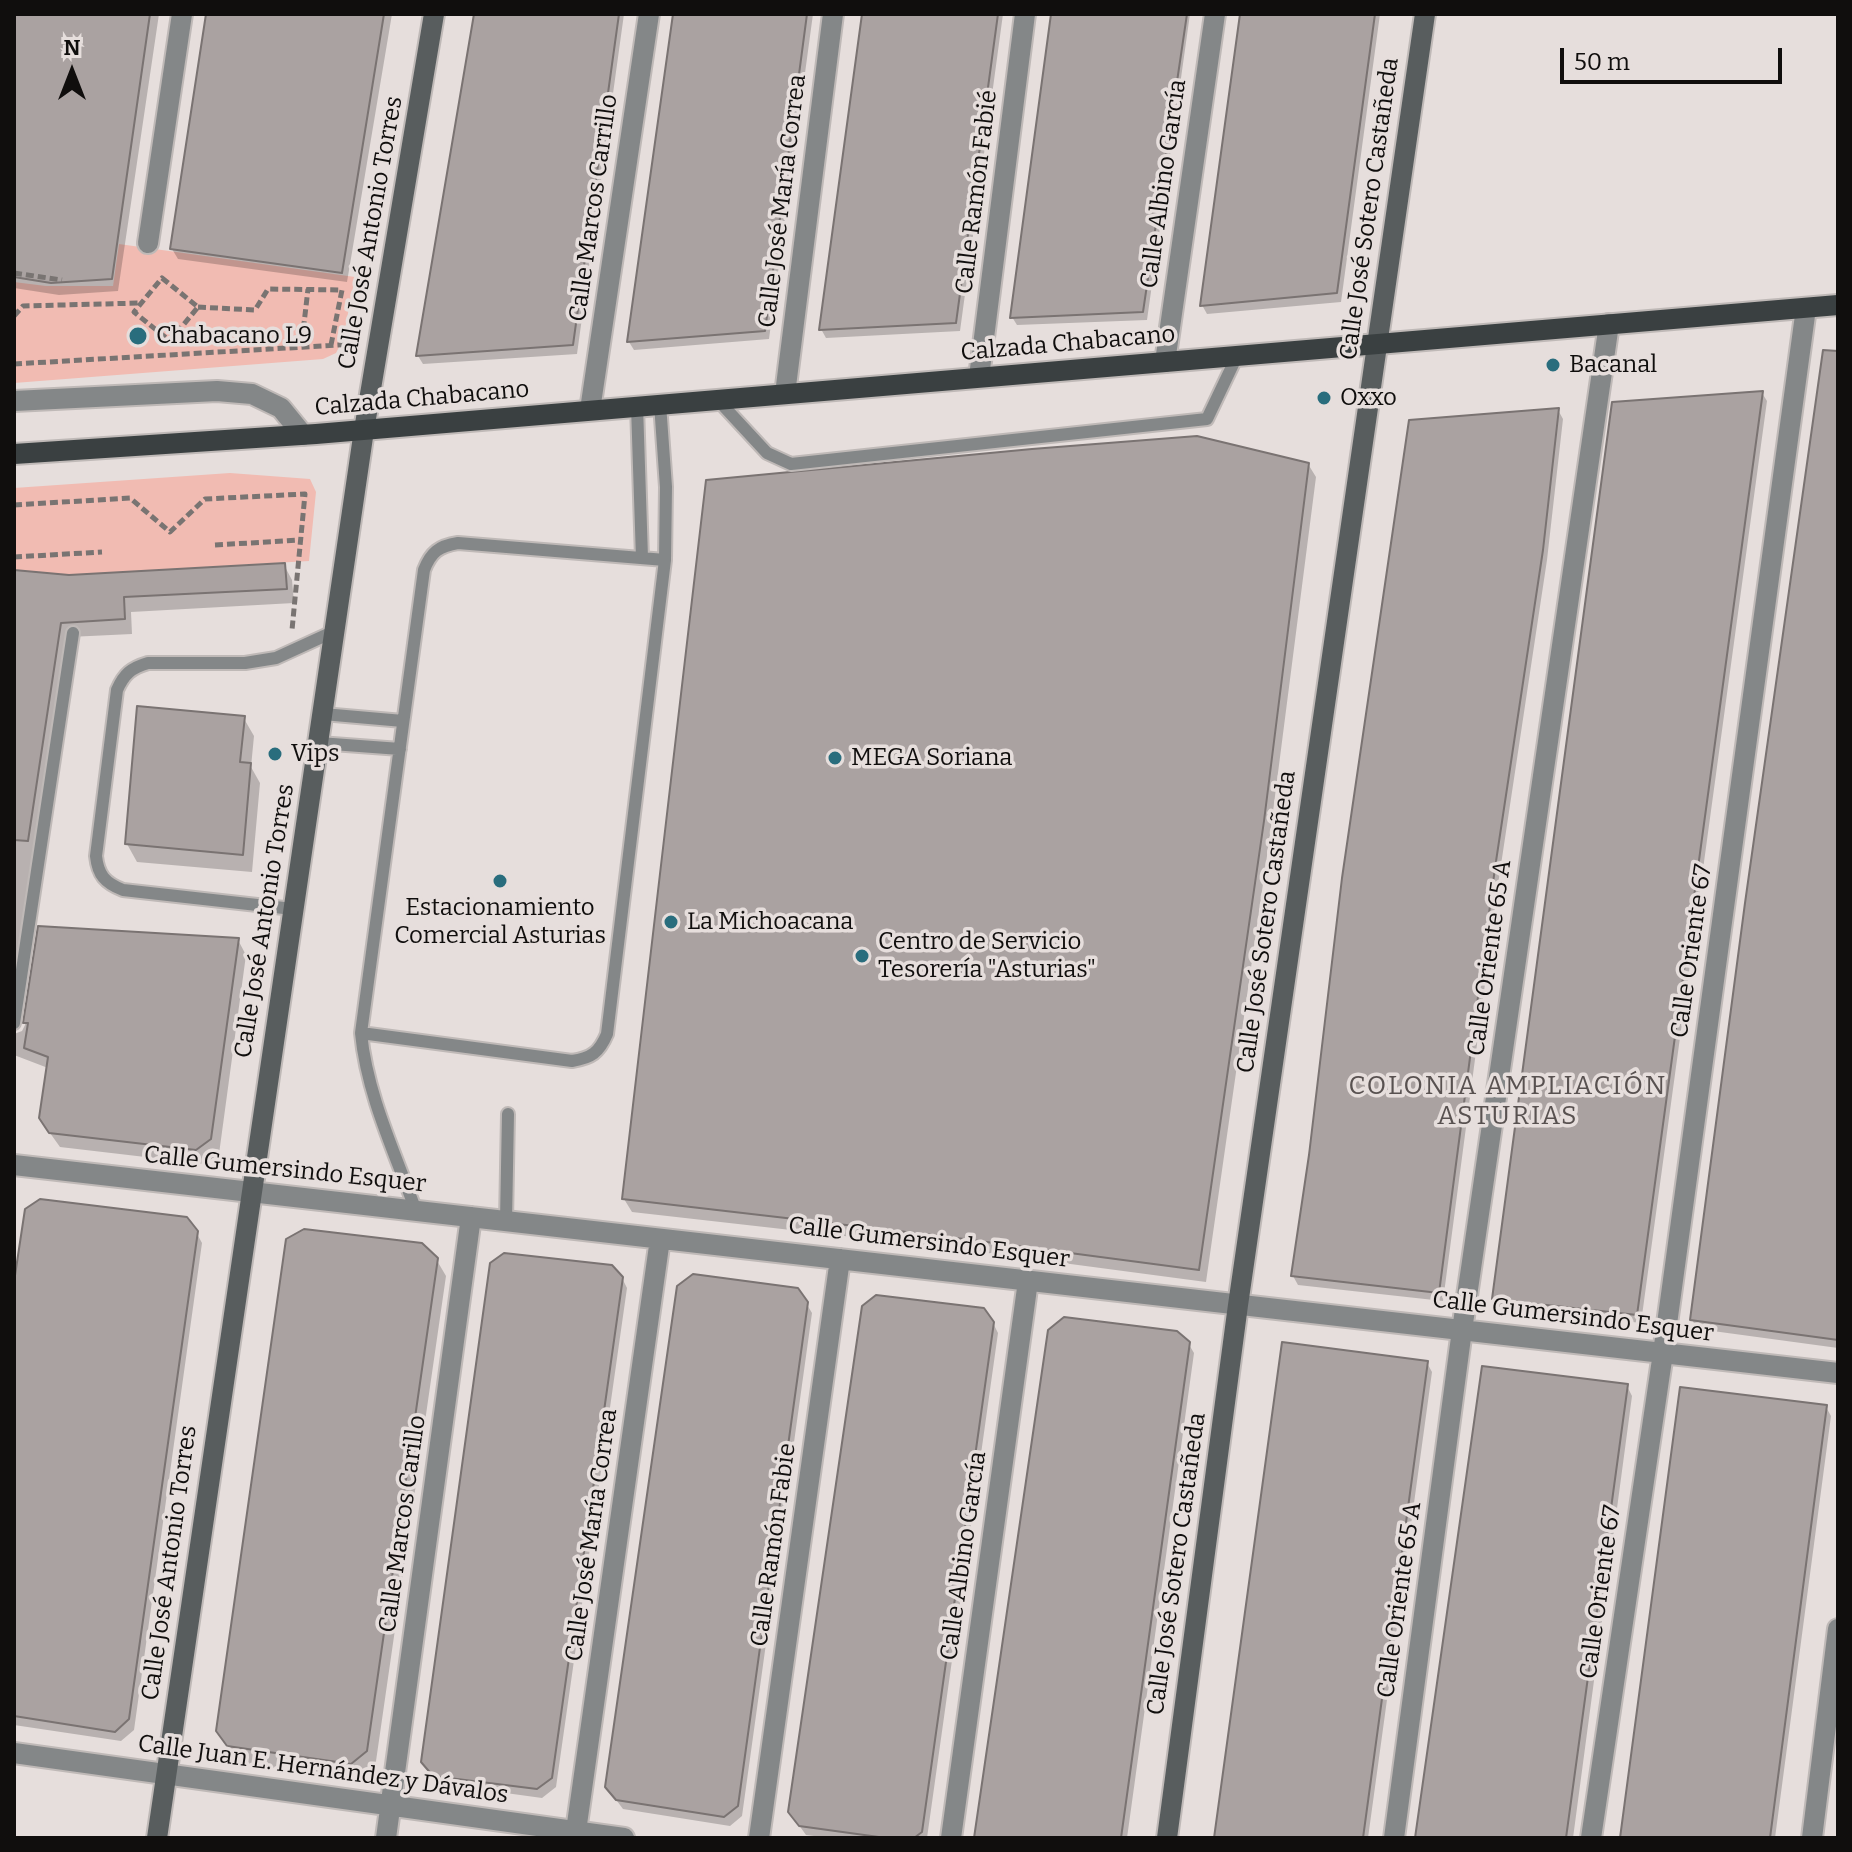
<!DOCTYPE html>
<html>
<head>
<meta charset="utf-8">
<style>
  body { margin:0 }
  #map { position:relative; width:1852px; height:1852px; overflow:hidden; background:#e6dedc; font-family:Bitter,serif }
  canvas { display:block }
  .frame { position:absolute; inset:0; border:16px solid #100e0d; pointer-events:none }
  .north { position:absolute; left:32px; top:32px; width:80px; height:80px; -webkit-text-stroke:6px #e6dedc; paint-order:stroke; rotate:0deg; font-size:22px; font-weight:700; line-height:32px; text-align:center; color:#100e0d }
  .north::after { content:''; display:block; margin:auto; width:28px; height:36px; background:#100e0d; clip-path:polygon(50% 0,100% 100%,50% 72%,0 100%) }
  .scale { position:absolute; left:1560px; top:48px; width:222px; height:36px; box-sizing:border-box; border:4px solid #100e0d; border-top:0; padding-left:10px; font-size:24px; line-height:28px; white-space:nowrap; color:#100e0d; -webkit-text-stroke:6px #e6dedc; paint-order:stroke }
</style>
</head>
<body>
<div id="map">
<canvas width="1852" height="1852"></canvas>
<div class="frame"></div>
<div class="north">N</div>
<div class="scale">50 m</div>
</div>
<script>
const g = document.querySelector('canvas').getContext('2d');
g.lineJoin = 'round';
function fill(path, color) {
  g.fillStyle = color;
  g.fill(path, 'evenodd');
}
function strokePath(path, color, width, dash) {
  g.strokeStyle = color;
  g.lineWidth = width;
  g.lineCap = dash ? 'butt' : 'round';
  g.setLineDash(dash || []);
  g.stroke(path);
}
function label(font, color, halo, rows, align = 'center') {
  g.font = font + ' Bitter,serif';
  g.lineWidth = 7;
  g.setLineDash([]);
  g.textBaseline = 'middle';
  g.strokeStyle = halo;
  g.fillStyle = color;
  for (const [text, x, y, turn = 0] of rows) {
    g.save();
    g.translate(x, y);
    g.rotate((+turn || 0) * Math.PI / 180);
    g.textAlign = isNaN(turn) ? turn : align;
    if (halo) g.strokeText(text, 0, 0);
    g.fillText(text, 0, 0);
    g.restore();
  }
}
fill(new Path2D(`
  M119,244L355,277L343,339L336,353L323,359L14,383V282L46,286H113Z
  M230,473L310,479L316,492L309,561L69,575L14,570V488Z`), '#f1bbb2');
fill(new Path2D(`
  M14,14H159L118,291L59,295L14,288Z
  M207,14H392L347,282L178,259L172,249Z
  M476,14H624L577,354L423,364L418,356Z
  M675,14H813L769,339L634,350L629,342Z
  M864,14H1003L960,331L826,338L821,329Z
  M1053,14H1190L1147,320L1017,325L1012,317Z
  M1242,14H1380L1341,302L1207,314L1202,305Z
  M1838,386V1348L1698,1329L1692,1320Z
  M1762,393L1767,401L1641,1323L1499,1307L1494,1298Z
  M1558,410L1563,419L1547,560L1499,878L1443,1301L1298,1285L1293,1276L1344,878Z
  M1308,464L1316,477L1270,835L1206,1282L950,1248L632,1212L624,1199Z
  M284,565L292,580L294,603L131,612L132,634L69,637L14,1029V573L69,577Z
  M243,717L254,736L251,767L260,783L252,872L137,862L127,844Z
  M39,929L238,940L246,955L219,1154L205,1164L60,1147L50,1133L48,1068L14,1055V1034L22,1031L25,1025Z
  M196,1232L202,1243L134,1730L121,1741L14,1725V1296Z
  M436,1259L446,1276L375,1768L361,1780L239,1763L218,1731Z
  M622,1278L627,1288L556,1787L542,1798L440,1784L423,1762Z
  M806,1303L812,1313L742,1816L730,1826L623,1809L614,1797Z
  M993,1323L998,1333L927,1838H830L806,1835L796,1821Z
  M1188,1343L1194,1353L1127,1838H976Z
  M1427,1363L1432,1372L1368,1838H1216Z
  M1627,1386L1632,1396L1573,1838H1417Z
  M1826,1407L1831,1416L1775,1838H1622Z`), '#0003');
const building = new Path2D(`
  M14,14H150L112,279L51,283L14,277Z
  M206,14H384L342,273L170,249Z
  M474,14H619L573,345L416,356Z
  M673,14H807L765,331L627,342Z
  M862,14H998L956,323L819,330Z
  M1051,14H1187L1143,312L1010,318Z
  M1240,14H1375L1337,293L1200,306Z
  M1823,350L1838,351V1340L1690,1320L1745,903Z
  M1763,391L1637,1315L1492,1299L1612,402Z
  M1559,408L1543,550L1495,868L1439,1293L1291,1276L1309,1155L1342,878L1409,420Z
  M1197,436L1309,463L1264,821L1199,1270L941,1236L622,1199L706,480L1032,449Z
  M285,563L287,589L124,597L125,619L61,623L28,841L14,840V570L69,575Z
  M137,706L245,716L240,762L251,763L243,855L125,844Z
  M38,926L239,938L211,1139L196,1150L49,1133L39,1118L48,1057L24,1048L28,1023H23Z
  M40,1199L187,1217L198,1231L129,1719L115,1732L14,1716V1282L25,1209Z
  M304,1229L422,1243L438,1258L367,1751L351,1764L227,1746L216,1731L286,1239Z
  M504,1253L612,1265L623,1277L552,1778L537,1789L433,1776L421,1762L490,1263Z
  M693,1274L798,1288L808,1302L738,1806L724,1817L616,1800L605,1787L677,1286Z
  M876,1295L984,1308L994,1322L922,1832L914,1838H886L799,1826L788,1812L862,1306Z
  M1064,1317L1177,1331L1190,1342L1121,1838H974L1048,1330Z
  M1282,1342L1428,1361L1363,1838H1214Z
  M1482,1366L1628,1384L1566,1838H1415Z
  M1680,1387L1827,1405L1770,1838H1620Z`);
fill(building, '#aaa2a1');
strokePath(building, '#7a7372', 2);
const lane = new Path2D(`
  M717,399L767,453L791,464L1207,419L1237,356
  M660,404L666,487L665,560L607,1034C599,1053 591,1058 572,1061L361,1033L424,570C431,552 439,546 458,543L665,560
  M637,406L642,558
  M323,714L403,721
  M319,743L400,749
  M293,909L123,890C105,883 98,875 96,856L117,690C124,674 131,668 148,663H245L276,658L335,631
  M14,1023L73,633
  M361,1033C367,1095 395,1153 416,1211
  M506,1221L508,1114`);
const street = new Path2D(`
  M148,243L182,14
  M1165,362L1215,14
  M979,377L1025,14
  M785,394L833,14
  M14,401L217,391L252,394L281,408L303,435
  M590,410L649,14
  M14,1165L1838,1373
  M14,1753L624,1838
  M386,1838L471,1217
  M575,1838L660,1239
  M759,1838L840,1259
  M951,1838L1028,1281
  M1394,1838L1462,1330L1609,324
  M1591,1838L1663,1353L1806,308
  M1812,1838L1838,1629`);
const secondary = new Path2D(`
  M157,1838L364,430L434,14
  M1167,1838L1238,1305L1425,14`);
const primary = new Path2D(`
  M14,454L316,434L1838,305`);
strokePath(lane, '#bfb9b7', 16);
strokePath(street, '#bfb9b7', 24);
strokePath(secondary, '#bfb9b7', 24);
strokePath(primary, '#bfb9b7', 24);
strokePath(new Path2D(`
  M14,273L62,280
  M162,278L198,307L170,341L134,312Z
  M198,307L255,310L268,289L342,290L331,345
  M14,316L23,306L141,303
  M302,341L308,289
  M14,364L356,344
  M14,505L130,498L170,532L205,499L305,494L292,630
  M215,545L301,540
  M14,557L102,552`), '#797472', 5, [8, 4]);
strokePath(lane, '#848788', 12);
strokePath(street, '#848788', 20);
strokePath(secondary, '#585d5e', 20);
strokePath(primary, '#3a4041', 20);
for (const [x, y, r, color] of [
  [138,336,10,"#296d7d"],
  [1553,365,8,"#296d7d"],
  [1324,398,8,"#296d7d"],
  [275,754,8,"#296d7d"],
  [835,758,8,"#296d7d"],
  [500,881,8,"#296d7d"],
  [671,922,8,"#296d7d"],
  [862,956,8,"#296d7d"]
]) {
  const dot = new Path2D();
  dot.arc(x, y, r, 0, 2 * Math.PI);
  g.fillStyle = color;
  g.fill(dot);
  strokePath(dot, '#e6dedc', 3);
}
label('24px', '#100e0d', '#e6dedc', [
  ["Calle Albino García",1164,184,-82],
  ["Calle Ramón Fabié",977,192,-83],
  ["Calle José María Correa",783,201,-83],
  ["Calle Marcos Carrillo",594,208,-82],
  ["Calle José Sotero Castañeda",1370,209,-82],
  ["Calle José Antonio Torres",371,233,-80],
  ["Calzada Chabacano",1068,344,-5],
  ["Calzada Chabacano",422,399,-5],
  ["Calle José Antonio Torres",265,921,-81],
  ["Calle José Sotero Castañeda",1267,922,-82],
  ["Calle Oriente 67",1692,951,-82],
  ["Calle Oriente 65 A",1490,958,-82],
  ["Calle Gumersindo Esquer",285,1170,6],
  ["Calle Gumersindo Esquer",929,1243,7],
  ["Calle Gumersindo Esquer",1573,1317,7],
  ["Calle Marcos Carillo",403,1524,-82],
  ["Calle José María Correa",592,1535,-82],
  ["Calle Ramón Fabie",774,1545,-82],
  ["Calle Albino García",964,1556,-82],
  ["Calle José Antonio Torres",170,1563,-82],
  ["Calle José Sotero Castañeda",1177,1564,-82],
  ["Calle Oriente 67",1601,1592,-82],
  ["Calle Oriente 65 A",1400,1600,-82],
  ["Calle Juan E. Hernández y Dávalos",323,1770,8]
]);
label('24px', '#100e0d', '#e6dedc', [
  ["Chabacano L9",156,336],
  ["Bacanal",1569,365],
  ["Oxxo",1340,398],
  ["Vips",291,754],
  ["MEGA Soriana",851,758],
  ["Estacionamiento",500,908,"center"],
  ["Comercial Asturias",500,936,"center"],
  ["La Michoacana",687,922],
  ["Centro de Servicio",878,942],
  ["Tesorería \"Asturias\"",878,970]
], 'left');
g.letterSpacing = '2px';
label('26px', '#585150', '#e6dedc', [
  ["COLONIA AMPLIACIÓN",1508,1087],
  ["ASTURIAS",1508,1117]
]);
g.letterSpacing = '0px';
</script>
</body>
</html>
